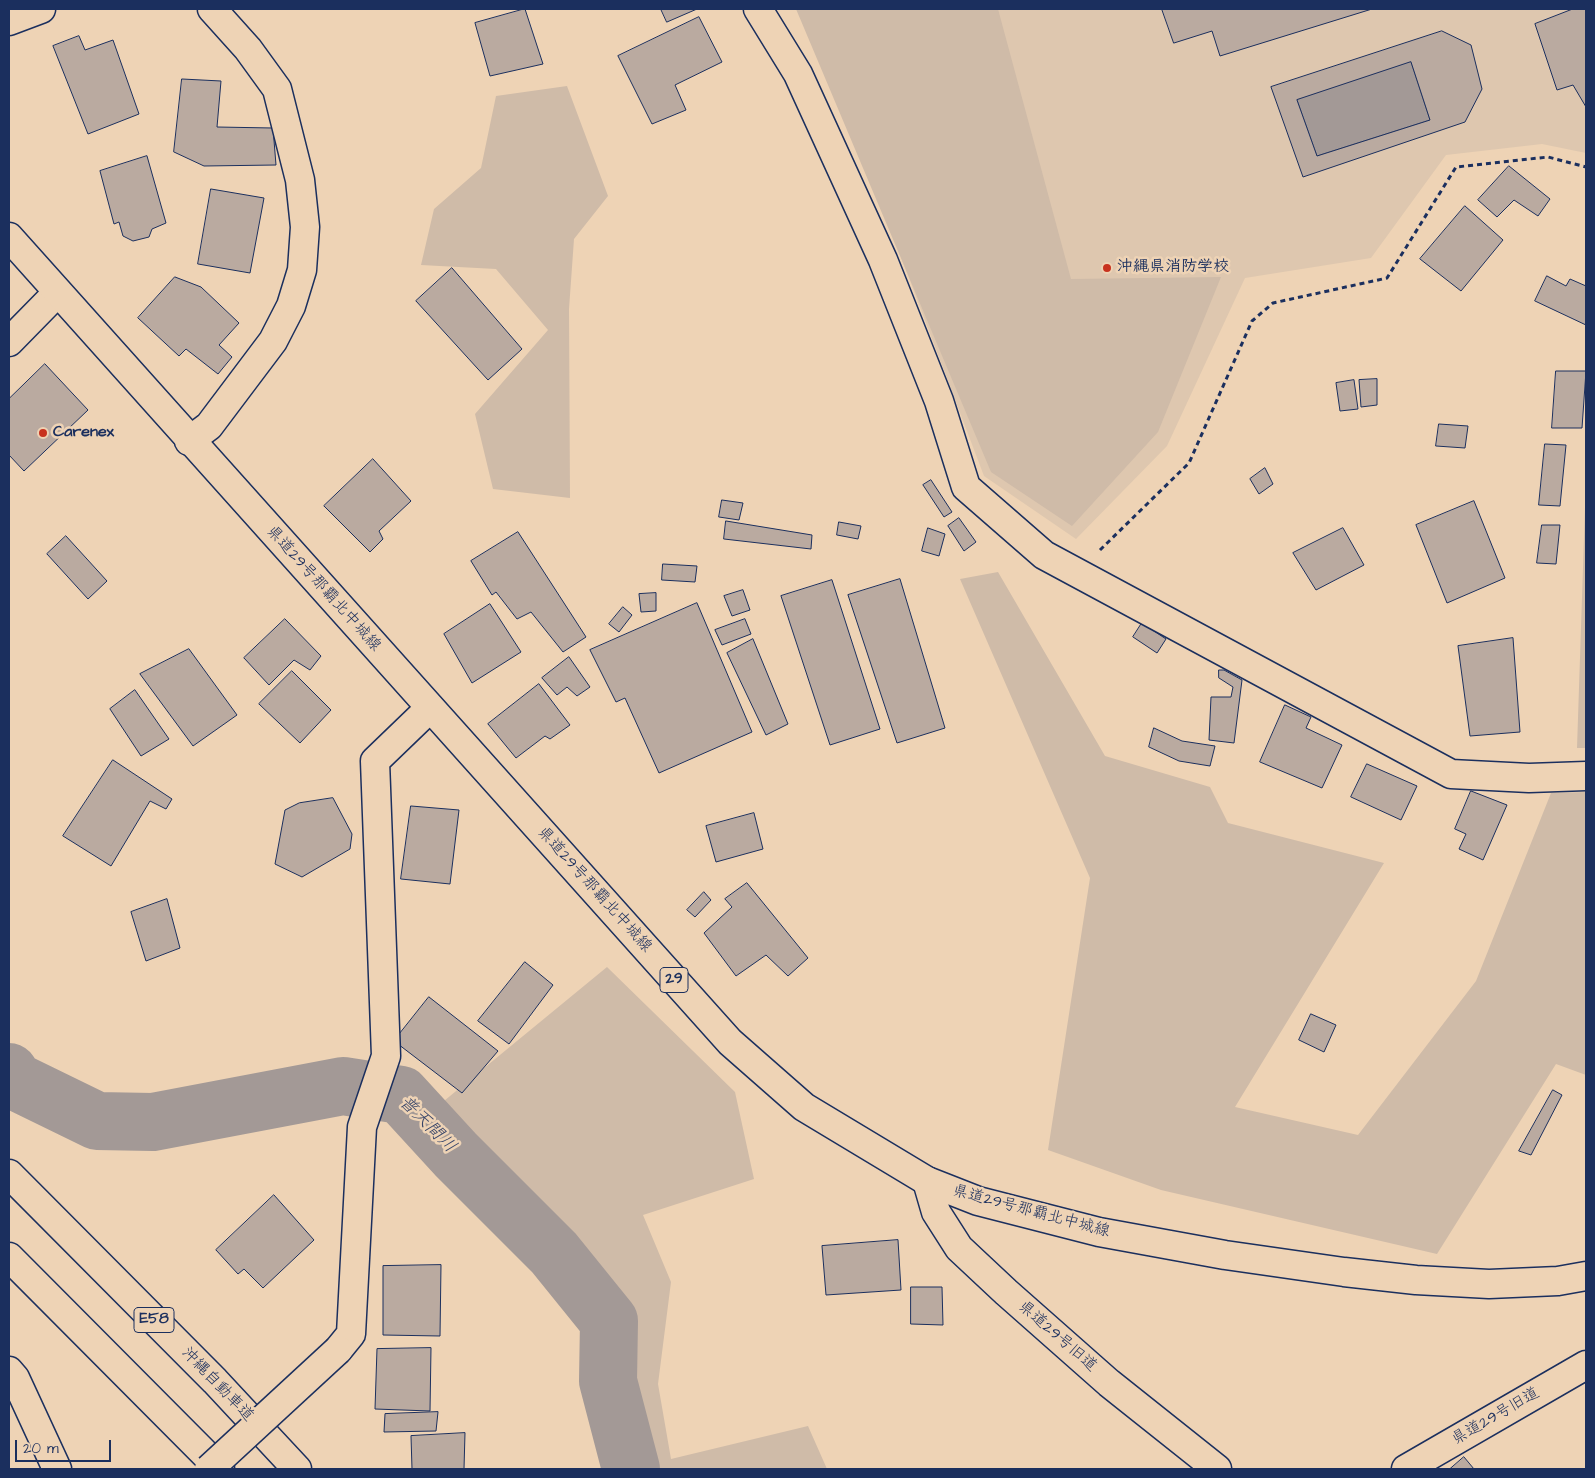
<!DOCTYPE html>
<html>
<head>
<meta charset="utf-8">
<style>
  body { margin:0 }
  #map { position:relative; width:1595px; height:1478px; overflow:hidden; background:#eed3b5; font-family:"Architects Daughter",sans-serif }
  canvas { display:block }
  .frame { position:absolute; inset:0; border:10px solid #1b2f5e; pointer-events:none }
  .scale { position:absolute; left:15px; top:1440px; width:96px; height:22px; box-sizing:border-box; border:2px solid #1b2f5e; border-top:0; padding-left:6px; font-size:15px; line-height:18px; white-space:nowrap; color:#1b2f5e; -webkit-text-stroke:4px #eed3b5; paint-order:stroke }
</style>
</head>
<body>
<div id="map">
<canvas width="1595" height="1478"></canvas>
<div class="frame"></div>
<div class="scale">20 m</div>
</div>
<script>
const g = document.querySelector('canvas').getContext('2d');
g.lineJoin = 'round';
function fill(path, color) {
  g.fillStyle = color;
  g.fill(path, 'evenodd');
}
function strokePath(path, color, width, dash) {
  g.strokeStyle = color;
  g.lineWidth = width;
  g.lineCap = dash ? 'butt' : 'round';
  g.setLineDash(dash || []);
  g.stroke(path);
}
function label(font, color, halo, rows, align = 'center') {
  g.font = font + ' "Architects Daughter","Klee One",sans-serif';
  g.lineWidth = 5;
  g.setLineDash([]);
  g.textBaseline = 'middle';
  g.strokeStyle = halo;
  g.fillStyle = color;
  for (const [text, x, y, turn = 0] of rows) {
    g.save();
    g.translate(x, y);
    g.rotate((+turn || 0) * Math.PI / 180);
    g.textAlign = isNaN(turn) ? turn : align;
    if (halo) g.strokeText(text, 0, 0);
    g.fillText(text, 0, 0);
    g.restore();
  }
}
fill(new Path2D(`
  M807,9H1586V153L1542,144L1446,155L1371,258L1245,278L1167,446L1076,539L984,476Z`), '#dec7af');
fill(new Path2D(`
  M796,9H998L1071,279L1221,277L1158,432L1072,526L991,472Z
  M567,86L608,196L574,239L569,309L570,498L493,489L475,414L548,330L496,269L421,265L434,209L481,168L496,96Z
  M1586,476V748H1577L1586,477Z
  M998,572L1105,756L1210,787L1228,823L1384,863L1235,1107L1358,1135L1476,981L1551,793L1586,792V1075L1556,1064L1437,1254L1161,1190L1048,1150L1090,878L960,579Z
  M607,967L735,1092L754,1179L643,1215L671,1282L658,1384L671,1459L808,1426L827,1469H633L605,1401L618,1321L572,1253L487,1180L433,1110Z`), '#cfbba8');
const water = new Path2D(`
  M1411,62L1430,120L1317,156L1297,100Z`);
fill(water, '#a39996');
strokePath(water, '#6d6f80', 1);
strokePath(new Path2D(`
  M9,1072L15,1081L97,1121L153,1122L343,1086L401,1095L456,1155L554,1253L609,1321L608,1381L631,1469`), '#a39996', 58);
const building = new Path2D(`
  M525,9L543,64L490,76L475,23Z
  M661,9H697L667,22Z
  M1162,9H1372L1220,56L1212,31L1174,43Z
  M1573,9H1586V107L1573,85L1557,90L1535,24Z
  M699,17L722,62L675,85L686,110L652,124L618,56Z
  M1442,31L1471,45L1482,89L1465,122L1303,177L1271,87ZM1411,62L1430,120L1317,156L1297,100Z
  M79,36L85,50L113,40L139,114L88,134L53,46Z
  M182,79L221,81L217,127L273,128L276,165L204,166L174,152Z
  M147,156L166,223L152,229L149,237L133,241L123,236L119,222L114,224L100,171Z
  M1509,166L1550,199L1538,216L1514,200L1497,217L1478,200Z
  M211,189L264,198L250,273L198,264Z
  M1465,206L1503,240L1461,291L1420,259Z
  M452,268L522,349L488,380L416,301Z
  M1547,276L1566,286L1570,279L1586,286V325L1535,301Z
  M175,277L201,287L239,323L219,345L232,357L218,374L186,349L179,356L138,318Z
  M45,364L88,410L24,471L9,455V399Z
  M1556,371H1586L1582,428H1552Z
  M1377,379V405L1361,407L1359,380Z
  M1354,380L1358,409L1340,411L1336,383Z
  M1439,424L1468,426L1465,448L1436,446Z
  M1545,444L1566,445L1560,506L1539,505Z
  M373,459L411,501L379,531L383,539L370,552L324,506Z
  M1265,468L1273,484L1259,494L1250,479Z
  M931,480L952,512L944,517L923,485Z
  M722,500L743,503L739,520L719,517Z
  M1474,501L1505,578L1447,603L1416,525Z
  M959,518L976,542L964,551L948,526Z
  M726,521L812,535L811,549L724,539Z
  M839,522L861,526L858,539L837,535Z
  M1542,525H1560L1556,564L1537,563Z
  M928,528L945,534L939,556L922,551Z
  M1343,528L1364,565L1316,590L1293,553Z
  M518,532L586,637L563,652L531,612L517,619L496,592L492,595L471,561Z
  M66,536L107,581L88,599L47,554Z
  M663,564L697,566L695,582L662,580Z
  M900,579L945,728L897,743L848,595Z
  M832,580L880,729L830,745L781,596Z
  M743,590L750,610L732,616L724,596Z
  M656,593V611L641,612L639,594Z
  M697,603L752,732L659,773L625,698L616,702L590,650Z
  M490,604L521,652L472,683L444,634Z
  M623,607L632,615L619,632L609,624Z
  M285,619L321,656L310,670L294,660L269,685L244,658Z
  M745,619L751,634L722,645L715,630Z
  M1142,623L1166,639L1157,653L1133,637Z
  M1513,638L1520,732L1470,736L1458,646Z
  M753,639L788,724L766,735L727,653Z
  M189,649L237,715L193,746L140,674Z
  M569,657L590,687L577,696L567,687L557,695L542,678Z
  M1219,670H1224L1242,680L1234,743L1209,740L1211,697H1231L1233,687L1219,678Z
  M292,671L331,710L300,743L259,704Z
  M539,684L570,725L550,739L545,736L516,758L488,724Z
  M135,690L169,739L141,756L110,709Z
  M1285,705L1311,717L1306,728L1342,745L1322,788L1260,762Z
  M1154,728L1182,741L1215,746L1210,766L1179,761L1149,747Z
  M113,760L172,799L166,809L150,801L111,866L63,836Z
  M1367,764L1417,786L1401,820L1351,797Z
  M1471,791L1507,805L1483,860L1459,849L1466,834L1455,829Z
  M333,798L352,834L350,849L302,877L275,864L285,810L299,803Z
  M411,806L459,810L450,884L401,879Z
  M754,813L763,849L716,862L706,826Z
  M747,883L808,958L788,976L766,955L736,976L704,933L732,907L725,899Z
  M704,892L711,900L695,917L687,910Z
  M167,899L180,948L146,961L131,912Z
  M525,962L553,985L509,1044L478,1021Z
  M429,997L498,1051L462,1093L394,1041Z
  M1311,1014L1336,1025L1324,1052L1299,1040Z
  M1553,1090L1562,1095L1531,1155L1519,1151Z
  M274,1195L314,1240L263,1288L244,1269L238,1274L216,1250Z
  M898,1240L901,1290L826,1295L822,1246Z
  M441,1265L440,1336L383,1335V1266Z
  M911,1287H942L943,1325L911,1324Z
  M431,1348L430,1411L375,1409L377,1349Z
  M438,1412L436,1431L384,1432L385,1414Z
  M465,1433L464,1469H412L411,1436Z
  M1464,1457L1474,1469H1450Z`);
fill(building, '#baaaa0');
strokePath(building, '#1b2f5e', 1);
const minor = new Path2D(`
  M758,9L798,74L883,260L939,401L966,487L1044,555L1451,774L1529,778L1586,776
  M9,21L41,9
  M9,342L57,293
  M189,441L209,426L273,341L291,306L302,270L305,227L300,180L277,89L248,49L212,9
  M927,1181L936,1212L959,1248L1006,1292L1109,1383L1217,1469
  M338,1350L351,1334L362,1127L386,1056L375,761L430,708
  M9,1371L15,1378L57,1469
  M1406,1469L1586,1365`);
const major = new Path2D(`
  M9,237L730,1042L804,1107L927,1181L978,1201L1099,1232L1225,1255L1344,1272L1416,1280L1489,1284L1558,1281L1586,1276`);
const highway = new Path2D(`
  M9,1174L215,1381L297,1469
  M9,1257L220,1469`);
strokePath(minor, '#1b2f5e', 31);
strokePath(major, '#1b2f5e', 31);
strokePath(highway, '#1b2f5e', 31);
strokePath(new Path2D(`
  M1100,550L1189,463L1252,321L1273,303L1387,278L1456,167L1548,157L1586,167`), '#1b2f5e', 3, [5, 4]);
strokePath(minor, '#eed3b5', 28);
strokePath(major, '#eed3b5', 28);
strokePath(highway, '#eed3b5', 28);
const minorBridge = new Path2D(`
  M209,1469L338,1350`);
strokePath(minorBridge, '#1b2f5e', 31, []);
strokePath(minorBridge, '#eed3b5', 28);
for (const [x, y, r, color] of [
  [1107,268,5,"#c8321e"],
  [43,433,5,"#c8321e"]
]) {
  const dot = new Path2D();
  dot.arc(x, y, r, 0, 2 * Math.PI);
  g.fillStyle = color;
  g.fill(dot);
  strokePath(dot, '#eed3b5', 2);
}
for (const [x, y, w] of [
  [674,980,28],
  [154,1320,40]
]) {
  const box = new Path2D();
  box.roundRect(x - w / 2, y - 12.5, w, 25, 4);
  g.fillStyle = '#eed3b5';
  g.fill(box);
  strokePath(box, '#1b2f5e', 1);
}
label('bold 15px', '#1b2f5e', null, [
  ["29",674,980],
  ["E58",154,1320]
]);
label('bold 16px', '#1b2f5e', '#eed3b5', [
  ["沖縄県消防学校",1117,268],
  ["Carenex",53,433]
], 'left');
label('16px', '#1b2f5e', '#eed3b5', [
  ["県道29号那覇北中城線",323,589,48],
  ["県道29号那覇北中城線",594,890,48],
  ["県道29号那覇北中城線",1031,1212,15],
  ["県道29号旧道",1057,1337,41],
  ["沖縄自動車道",217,1385,46],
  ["県道29号旧道",1496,1417,-30]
]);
label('italic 18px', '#364469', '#eed3b5', [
  ["普天間川",427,1125,45]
]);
</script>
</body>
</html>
